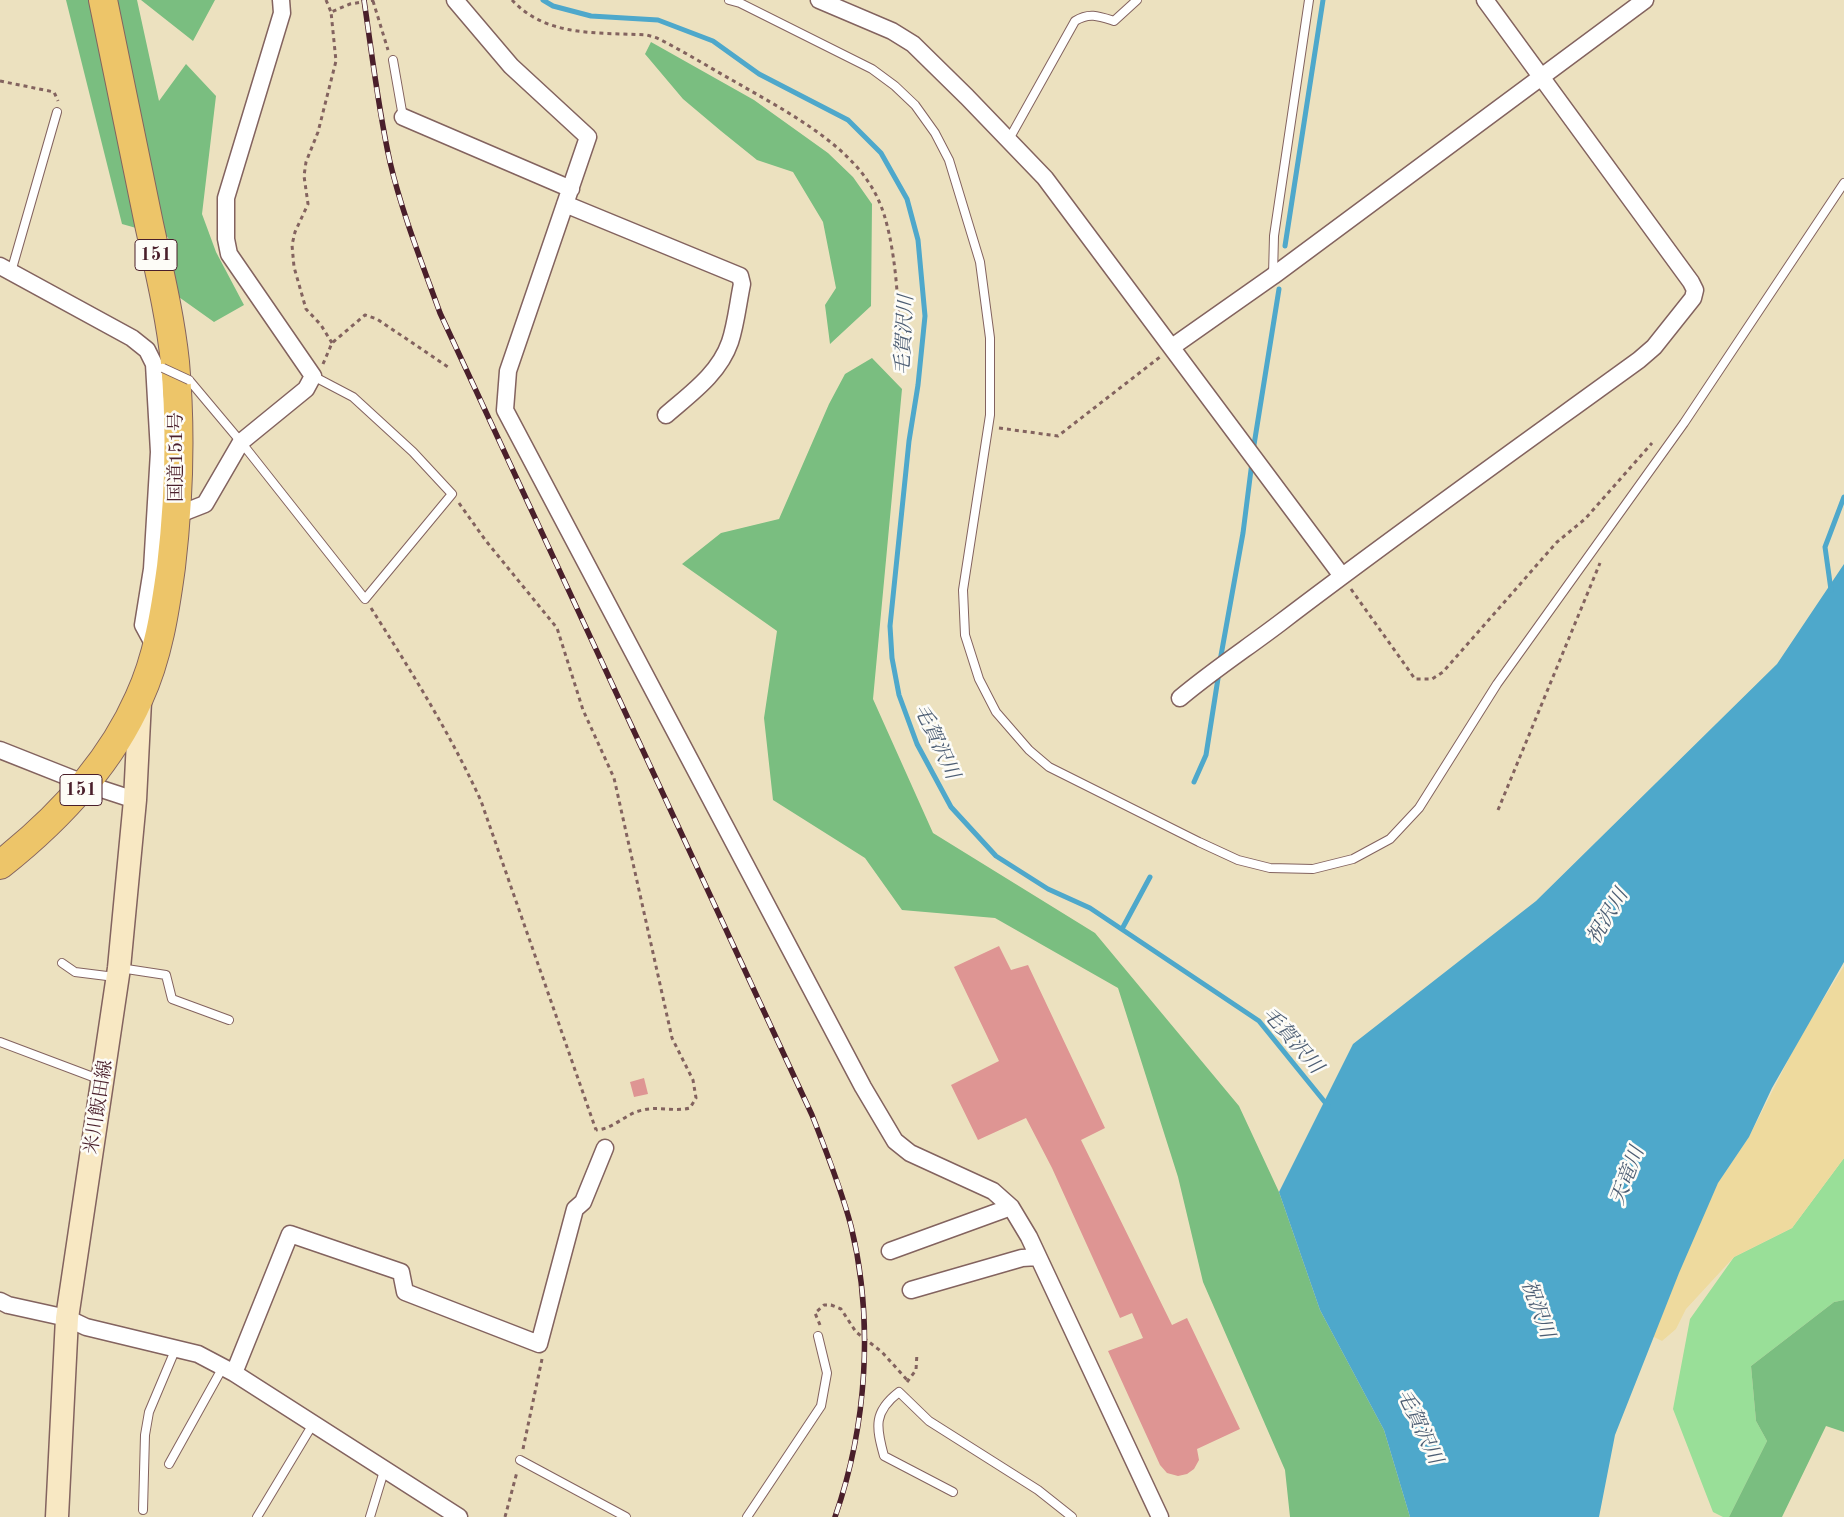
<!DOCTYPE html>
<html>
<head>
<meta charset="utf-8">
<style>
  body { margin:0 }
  canvas { display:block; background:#ece1bf }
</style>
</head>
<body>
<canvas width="1844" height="1517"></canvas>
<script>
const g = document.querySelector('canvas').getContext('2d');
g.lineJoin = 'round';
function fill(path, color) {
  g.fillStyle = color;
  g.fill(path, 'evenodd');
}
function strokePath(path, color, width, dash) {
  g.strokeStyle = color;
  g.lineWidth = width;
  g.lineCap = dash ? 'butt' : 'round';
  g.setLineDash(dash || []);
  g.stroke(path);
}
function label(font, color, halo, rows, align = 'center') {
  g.font = font + ' "Old Standard TT","Noto Serif JP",serif';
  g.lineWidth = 5;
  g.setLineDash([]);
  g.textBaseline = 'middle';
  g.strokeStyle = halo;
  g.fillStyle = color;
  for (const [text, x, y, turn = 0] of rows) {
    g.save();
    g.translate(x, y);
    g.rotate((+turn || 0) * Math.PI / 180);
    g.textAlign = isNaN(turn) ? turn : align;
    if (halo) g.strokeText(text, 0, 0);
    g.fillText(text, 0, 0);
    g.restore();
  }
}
fill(new Path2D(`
  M1844,1158V1300L1834,1302L1751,1366L1756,1421L1767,1441L1729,1517H1723L1713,1512L1673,1409L1690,1319L1734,1257L1792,1228Z`), '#99df98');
fill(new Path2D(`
  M66,0H137L159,101L186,64L216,96L202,214L216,252L244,305L214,322L176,295L168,237L122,224Z
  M141,0H215L193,41Z
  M651,42L754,100L828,153L853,177L872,204L871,306L830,344L825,305L836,288L823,222L793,172L757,160L721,131L683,99L645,54Z
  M872,358L902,389L873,699L933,833L1095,933L1239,1106L1279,1192L1320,1310L1384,1430L1410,1517H1290L1285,1470L1203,1282L1178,1177L1118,988L995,918L902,910L865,858L773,800L764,718L777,631L682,564L721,533L779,519L829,404L845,374Z
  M1844,1300V1432L1826,1426L1782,1517H1729L1767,1441L1756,1421L1751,1366L1834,1302Z`), '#7abe80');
fill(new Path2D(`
  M1844,966V1158L1792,1228L1734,1257L1686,1309L1676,1329L1662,1341L1648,1334L1718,1183L1749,1137L1801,1035Z`), '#eeda9e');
fill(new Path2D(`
  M1844,564V962L1772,1088L1749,1137L1718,1183L1679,1273L1615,1435L1599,1517H1410L1384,1430L1320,1310L1279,1192L1353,1044L1536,901L1777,664Z`), '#4ea8cb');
strokePath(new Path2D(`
  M543,0L553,6L591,16L658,20L713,41L759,74L848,120L881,153L907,199L918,240L925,316L918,385L909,441L890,626L892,658L899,695L917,744L951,807L996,856L1048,889L1090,908L1259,1021L1328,1106
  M1285,246L1323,0
  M1253,451L1279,289
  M1831,590L1825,547L1844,497
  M1220,661L1243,533L1252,462
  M1194,782L1206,755L1219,672
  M1122,929L1150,877`), '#4ea8cb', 5);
fill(new Path2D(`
  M999,946L1011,970L1028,965L1105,1128L1081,1140L1172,1325L1187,1318L1240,1429L1197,1449L1199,1460L1194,1469L1187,1474L1178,1476L1167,1473L1160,1465L1108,1351L1143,1338L1132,1313L1120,1318L1052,1168L1026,1118L978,1140L951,1085L999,1061L954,967Z
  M644,1078L648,1094L634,1097L630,1082Z`), '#de9593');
const lane = new Path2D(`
  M729,0L740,3L872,69L895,86L915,105L935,133L949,160L980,262L990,338V415L963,590L965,635L979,679L996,712L1029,750L1049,767L1199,842L1238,860L1270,868L1313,869L1353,859L1390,839L1419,808L1497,684L1684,423L1844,183
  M393,60L403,117
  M1008,141L1075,21C1089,12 1099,16 1114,21L1137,0
  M11,272L57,112
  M1273,275L1274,236L1309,0
  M189,380L241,442L365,599L452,494L413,452L353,397L313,376
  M62,963L75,972L115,977
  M120,968L166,975L172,999L229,1020
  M0,1042L101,1080
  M520,1460L626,1517
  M169,1464L223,1367
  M953,1492L884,1456C876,1427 873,1412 899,1392L929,1421L1038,1490L1072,1517
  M143,1510L145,1435L149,1412L176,1348
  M257,1517L313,1424
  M370,1517L384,1471
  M747,1517L821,1406L827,1373L818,1336`);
const street = new Path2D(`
  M455,0L511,66L588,137L508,371L505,410L863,1087L895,1141L910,1153L993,1191L1011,1207L1029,1237L1160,1517
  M819,0L892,31L913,44L967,97L1045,178L1342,576
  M403,117L571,189
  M565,204L740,276L742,284C738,303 736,324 730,342C719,374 690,394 666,415
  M0,266L132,338L147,350L154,364L159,452L152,569L143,625L156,649
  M1172,347L1273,276L1645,0
  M177,515L205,504L241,442L306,389L313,376L229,254L226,239V198L282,13L281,0
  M1180,698C1212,671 1247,648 1280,623C1398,533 1519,447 1639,360L1654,347L1693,298L1695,290L1691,282L1485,0
  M0,750L86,784L135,800
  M890,1251L1011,1207
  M911,1290L1022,1258L1038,1257
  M0,1301L8,1305L67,1318L86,1327L198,1354L234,1373L459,1517
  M234,1373L290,1234L401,1272L405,1292L539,1344L575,1209L583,1202L605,1148`);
const secondary = new Path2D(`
  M57,1517L67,1318L119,968L135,800L140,701`);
const highway = new Path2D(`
  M0,865C57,820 109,766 139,698C158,657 165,611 171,567C179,499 181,430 175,362C170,315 159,270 149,224C134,149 118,75 103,0`);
strokePath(lane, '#83635f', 10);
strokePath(street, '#83635f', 19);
strokePath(secondary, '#83635f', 25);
strokePath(highway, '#83635f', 30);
strokePath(new Path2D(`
  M326,0L331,12
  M512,0C547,38 599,32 647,35L657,38C685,52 712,69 739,84C787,112 854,146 878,199C897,239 900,319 899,364
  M373,1L388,50
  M0,81L54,92L58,101
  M332,343L321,325L306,309L294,267L292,245L295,232L308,204L304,176L306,162L318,132L336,61L331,12L350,4L374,0
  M323,364L332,343L365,315L377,319L448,367
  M999,428L1058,436L1160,357
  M459,503L486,541L557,628L583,710L614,778L672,1038L693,1080L696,1098L690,1108C674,1112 658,1106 643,1110C626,1113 614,1129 596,1130
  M1351,589L1415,679H1432L1443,672L1557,542L1585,519L1652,443
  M371,608C411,671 450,733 481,801L596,1130
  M1498,810L1600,563
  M820,1325L815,1313L824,1305H831L841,1309L856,1332L882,1352L908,1381
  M907,1382L916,1370L917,1353
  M523,1449L542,1359
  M505,1517L517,1472`), '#83635f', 3, [4, 4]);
strokePath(lane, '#fff', 8);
strokePath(street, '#fff', 16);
strokePath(secondary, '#f8e8c3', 22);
strokePath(highway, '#edc569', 28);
const rail = new Path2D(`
  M364,0C372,54 378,108 390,162C402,213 422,263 440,313L812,1115C826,1151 841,1188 851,1226C874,1320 867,1426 835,1517`);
strokePath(rail, '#4a1f2b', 5.5);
strokePath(rail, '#fdfcf7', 4, [11]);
const laneBridge = new Path2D(`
  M163,368L189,380`);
strokePath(laneBridge, '#83635f', 10, []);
strokePath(laneBridge, '#fff', 8);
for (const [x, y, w] of [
  [156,255,42],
  [81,790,42]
]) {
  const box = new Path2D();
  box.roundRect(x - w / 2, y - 15.5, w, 31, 4);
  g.fillStyle = '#fdfcf7';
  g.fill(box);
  strokePath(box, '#4a1f2b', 1);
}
label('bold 18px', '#4a1f2b', null, [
  ["151",156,255],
  ["151",81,790]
]);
label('19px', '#4a1f2b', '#fdfcf7', [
  ["国道151号",177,457,-90],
  ["米川飯田線",99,1107,-81]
]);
label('italic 20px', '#4c5d73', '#fdfcf7', [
  ["毛賀沢川",905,335,-87],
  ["毛賀沢川",936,742,65],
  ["祝沢川",1608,917,-59],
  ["毛賀沢川",1292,1041,49],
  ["天竜川",1628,1176,-69],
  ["祝沢川",1537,1309,70],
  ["毛賀沢川",1419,1427,65]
]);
</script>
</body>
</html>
